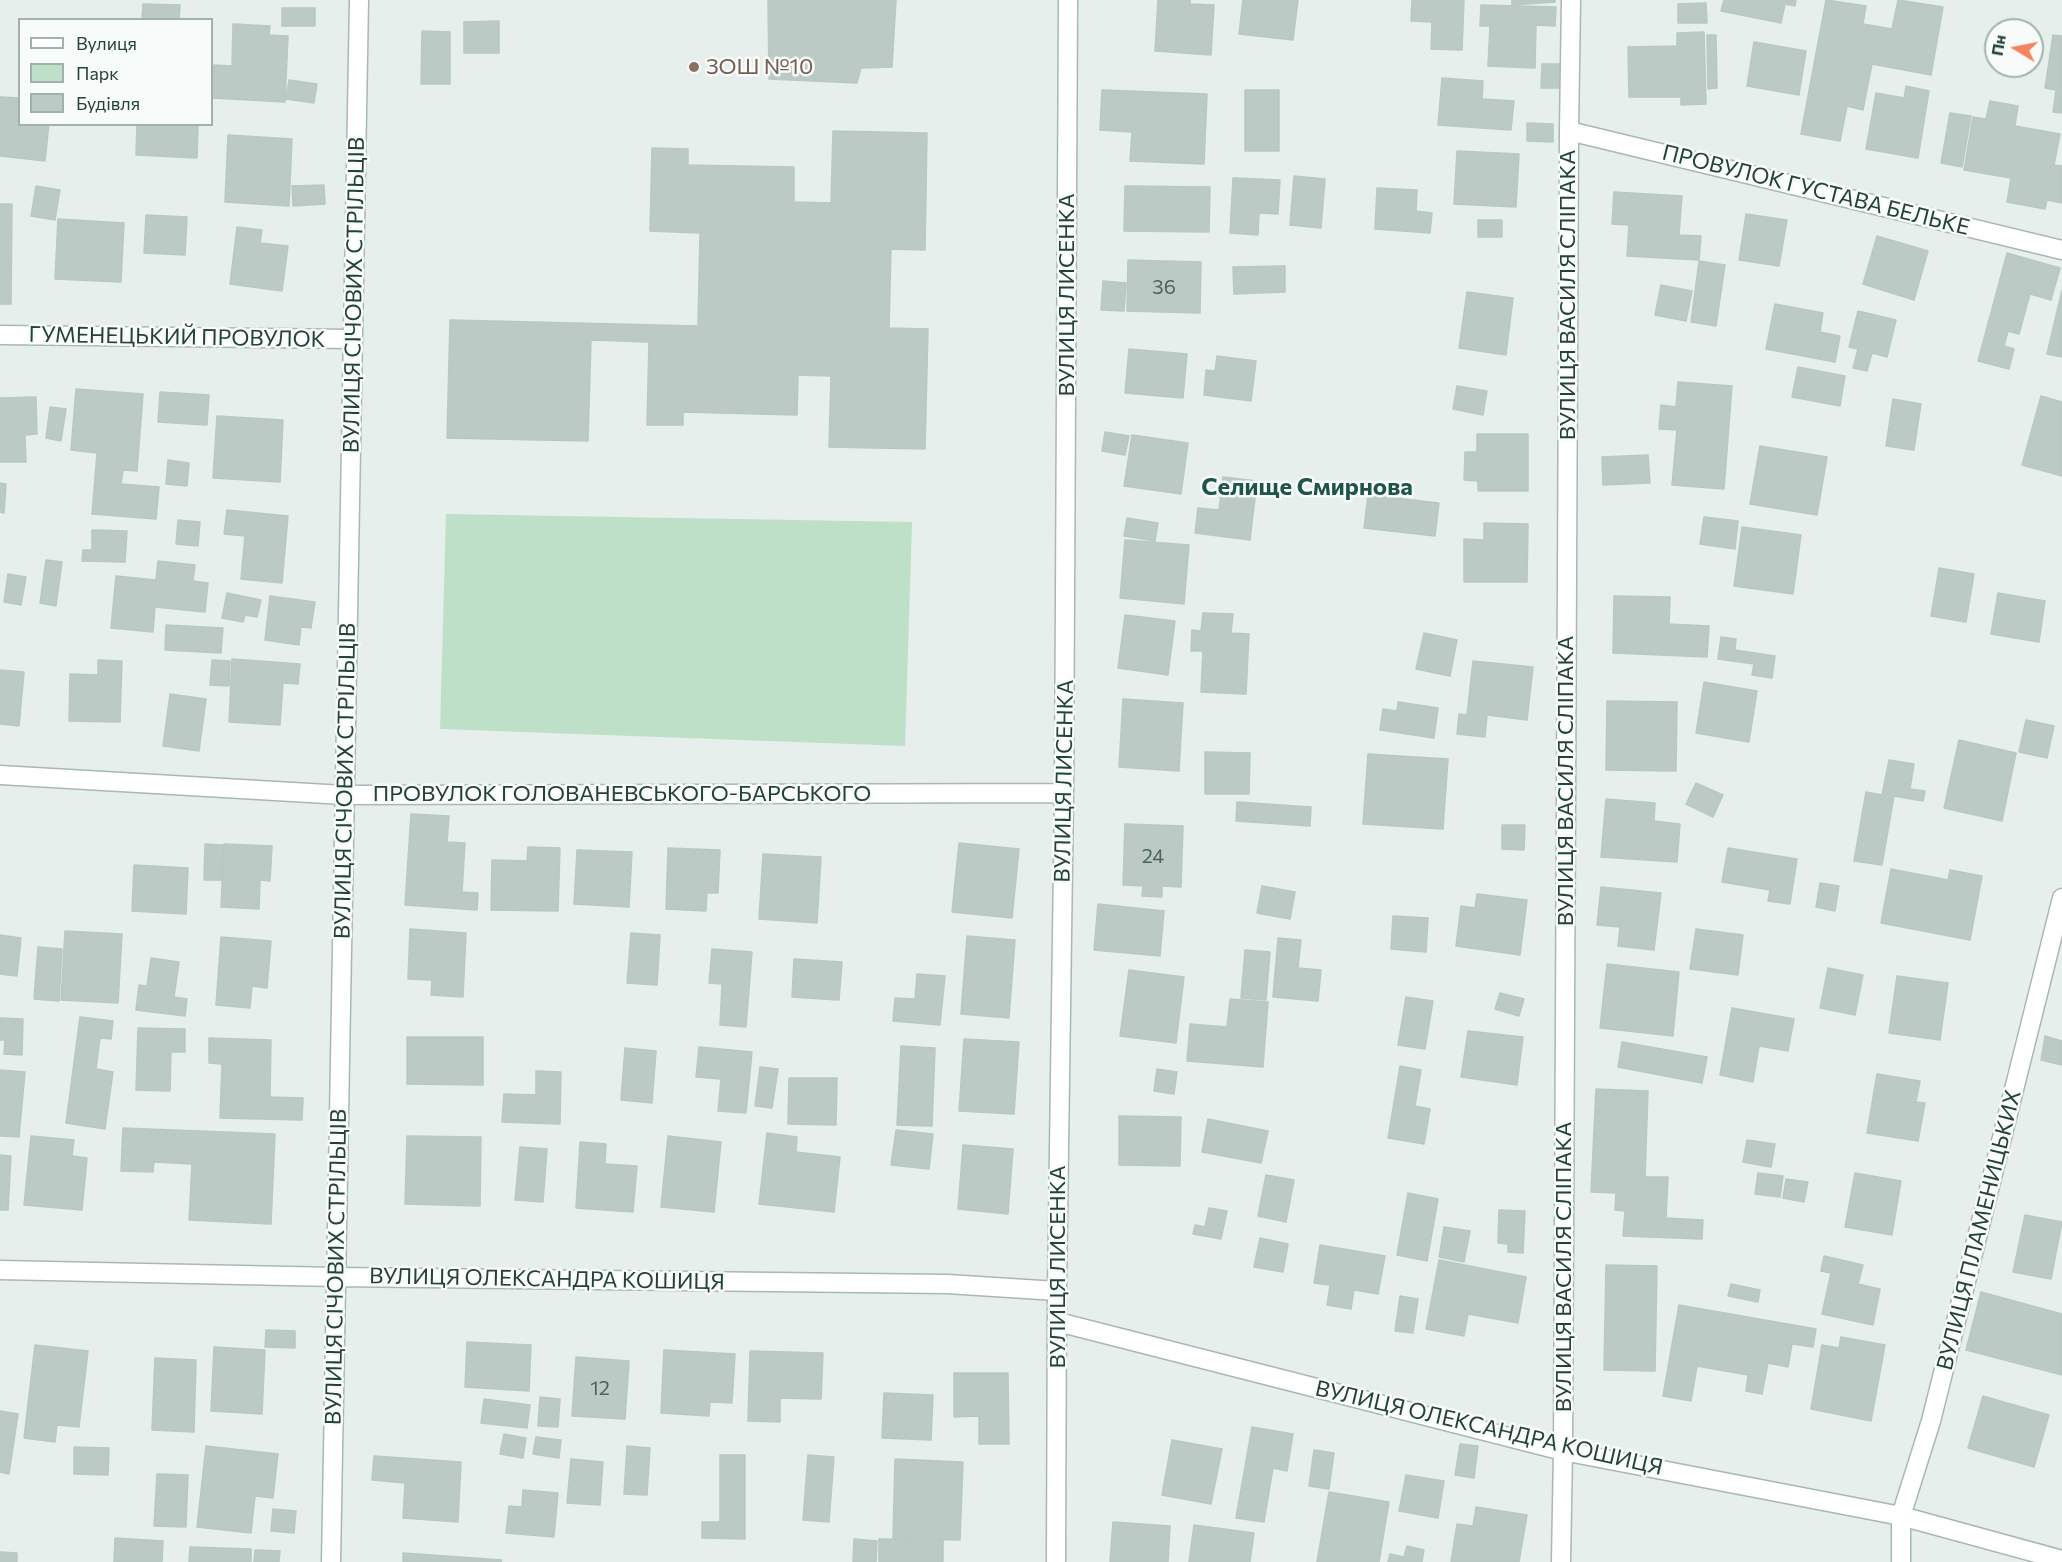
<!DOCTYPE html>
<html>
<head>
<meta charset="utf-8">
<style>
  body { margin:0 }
  #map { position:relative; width:2062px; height:1562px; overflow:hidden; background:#e6efeb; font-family:Commissioner,sans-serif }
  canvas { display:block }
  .legend { position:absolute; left:18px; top:18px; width:195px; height:108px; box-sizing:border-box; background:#f7fbf9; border:2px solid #a3b1ad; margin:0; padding:8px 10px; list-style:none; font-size:18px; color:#24423a }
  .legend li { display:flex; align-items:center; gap:12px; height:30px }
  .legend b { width:30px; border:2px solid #a3b1ad }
  .north { position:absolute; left:1984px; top:18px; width:60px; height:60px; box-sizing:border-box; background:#f7fbf9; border:2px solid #a3b1ad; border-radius:50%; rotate:280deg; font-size:16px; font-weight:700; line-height:24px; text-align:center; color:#24423a }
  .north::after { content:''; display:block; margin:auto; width:21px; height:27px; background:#f4845f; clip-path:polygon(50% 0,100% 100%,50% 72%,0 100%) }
</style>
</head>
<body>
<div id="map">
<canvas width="2062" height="1562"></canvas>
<ul class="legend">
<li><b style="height:8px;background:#fff"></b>Вулиця</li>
<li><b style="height:16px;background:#bfe0c8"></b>Парк</li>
<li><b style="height:16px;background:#bbcac4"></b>Будівля</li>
</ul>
<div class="north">Пн</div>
</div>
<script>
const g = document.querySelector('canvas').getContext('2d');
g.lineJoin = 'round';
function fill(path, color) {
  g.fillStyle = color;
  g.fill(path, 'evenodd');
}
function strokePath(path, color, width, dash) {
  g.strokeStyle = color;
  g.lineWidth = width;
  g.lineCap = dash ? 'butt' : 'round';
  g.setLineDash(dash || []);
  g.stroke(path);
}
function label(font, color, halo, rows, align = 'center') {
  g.font = font + ' Commissioner,sans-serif';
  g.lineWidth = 5;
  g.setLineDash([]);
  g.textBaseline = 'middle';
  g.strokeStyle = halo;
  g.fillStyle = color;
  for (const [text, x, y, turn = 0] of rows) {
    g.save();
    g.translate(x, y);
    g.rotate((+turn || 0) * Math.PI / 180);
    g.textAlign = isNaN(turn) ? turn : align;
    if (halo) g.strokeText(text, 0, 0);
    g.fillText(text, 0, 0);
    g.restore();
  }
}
fill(new Path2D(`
  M446,514L912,522L905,746L440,729Z`), '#bfe0c8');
const building = new Path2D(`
  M768,0H896L892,67L861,68L857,83L769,79Z
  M1158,0H1190V4L1214,5L1211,55L1155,51Z
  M1243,0H1298L1293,40L1239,34Z
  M1412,0H1464L1462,50L1431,49L1432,22L1411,21Z
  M1512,0H1555V2L1512,5Z
  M1724,0H1796L1795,6L1785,4L1781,23L1721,11Z
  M1826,0L1866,6L1863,24L1892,29L1898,0L1943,7L1931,75L1872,64L1863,110L1847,106L1840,141L1801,134Z
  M1706,3L1707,23H1678V4Z
  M143,4L180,5L179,20H142Z
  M1481,5L1556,7L1555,26L1536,25L1535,68L1488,66L1490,26H1480Z
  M282,8H315V26H282Z
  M499,21V53H464V22Z
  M233,24L270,26L269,35L288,36L285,102L212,98V65L232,66Z
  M422,31L450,32V84H421Z
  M1704,32L1706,104L1681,105V97H1629L1628,47L1677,46V33Z
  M1707,35H1716L1717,88L1708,89Z
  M2053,35L2062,36V113L2053,112L2056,90L2045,88Z
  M1754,42L1806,51L1799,95L1747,86Z
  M1542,64H1560V88H1541Z
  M1442,78L1483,81L1482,99L1514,101L1511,130L1438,125Z
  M289,80L317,84L314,103L286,99Z
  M1906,86L1929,91L1918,158L1866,149L1876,93L1904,98Z
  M1102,90L1207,94L1204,164L1130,161L1132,132L1100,130Z
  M1245,90H1279V151H1245Z
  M0,97L20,98V124H49L45,161L0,156Z
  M1990,101L2018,106L2015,126L2060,134L2054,165L2062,166V203L2047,200L2045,209L2007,202L2011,178L1964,170L1973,117L1986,119Z
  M1950,113L1971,116L1962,167L1941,163Z
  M1527,123L1553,124V142L1527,141Z
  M137,124H198L197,158L136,155Z
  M833,131L927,133L925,250L891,249L889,328L928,329L925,449L829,447L831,376L798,375L797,415L683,412V425H647L649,342L591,340L588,441L447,438L450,320L698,326L700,233L650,231L652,148L688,149V165L794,167V202L831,203Z
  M228,135L292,139L289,206L225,202Z
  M1457,151L1519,154L1516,207L1454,204Z
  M1294,176L1325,179L1321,228L1290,225Z
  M1233,178L1280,180L1278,214L1259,213L1258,235L1230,233Z
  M324,185L325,204L293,206L292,186Z
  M36,186L60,190L55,220L31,216Z
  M1125,186L1210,187L1209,232L1124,231Z
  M1377,188L1417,190L1416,211L1432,213L1430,233L1375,229Z
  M1614,192L1682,196L1679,235L1701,236L1699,260L1627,256L1629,225L1612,224Z
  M0,204H12L11,304H0Z
  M1746,214L1787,220L1779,266L1739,260Z
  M146,215L187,217L185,255L144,253Z
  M58,219L124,223L121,282L55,279Z
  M1478,220H1502V237H1478Z
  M237,227L262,230L260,243L288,246L282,291L230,284Z
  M1877,236L1928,251L1914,300L1863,284Z
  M2007,253L2060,268L2051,300L2030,294L2019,334L2008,331L2004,346L2014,349L2009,369L1978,361Z
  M1128,260L1201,262L1200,313L1127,311Z
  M1699,261L1725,265L1716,326L1691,322Z
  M1285,266V292L1234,294L1233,267Z
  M1103,281L1126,283L1124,311L1101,310Z
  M1661,285L1692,291L1686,321L1655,315Z
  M2062,290V357L2047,354Z
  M1467,292L1513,298L1506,355L1459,348Z
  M1775,304L1823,313L1820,332L1840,336L1835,362L1766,349Z
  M1858,311L1896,320L1887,357L1872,353L1867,371L1853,368L1858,349L1849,347Z
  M1129,349L1187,354L1183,398L1125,393Z
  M1217,356L1256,361L1251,401L1204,395L1206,370L1215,371Z
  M1798,367L1845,376L1840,406L1792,397Z
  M1678,382L1732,386L1724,489L1672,485L1677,430L1659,429L1661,405L1676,407Z
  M1457,386L1487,391L1483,415L1453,409Z
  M76,389L143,394L137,471L123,470L121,484L159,487L156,519L92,514L97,453L71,450Z
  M160,392L209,395L207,425L158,422Z
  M2041,396L2062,402V476L2022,465Z
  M36,397L37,434L25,435L26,462H0V398Z
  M1893,399L1921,404L1914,450L1886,446Z
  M50,407L66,409L61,441L46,438Z
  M217,416L283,420L280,482L213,478Z
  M1105,432L1129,436L1125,455L1102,451Z
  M1477,434H1528V491H1478V481L1464,480L1465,452H1477Z
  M1132,435L1188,443L1181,494L1124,486Z
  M1760,446L1827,457L1817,515L1750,504Z
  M1648,455L1650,483L1603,485L1602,457Z
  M168,460L189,463L187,486L166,484Z
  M1223,477L1257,481L1250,540L1195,533L1198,508L1219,510Z
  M0,483L6,484L4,513L0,512Z
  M1368,495L1439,503L1435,536L1364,528Z
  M227,510L288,516L282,583L241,579L245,536L224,534Z
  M1704,517L1738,521L1735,549L1700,544Z
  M1127,518L1158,523L1155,541L1124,536Z
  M178,520L200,522L198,546L176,544Z
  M1484,523L1528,524L1527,582H1464V539L1484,540Z
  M1742,527L1801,535L1793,594L1734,586Z
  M92,530L127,531L125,562L82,561L83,550H92Z
  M1125,540L1189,545L1184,604L1120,598Z
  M46,560L62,562L56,606L40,603Z
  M158,561L195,565L193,581L208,583L205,612L155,607L153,632L111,628L116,576L156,580Z
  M1939,568L1974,574L1966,622L1931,616Z
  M8,574L26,577L21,605L4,602Z
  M227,593L261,600L257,617L245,615L243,622L222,618Z
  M1998,593L2045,601L2039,642L1991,634Z
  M270,596L315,602L311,628L301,627L299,645L265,640Z
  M1614,596L1670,597L1669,624L1709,626L1707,657L1613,653Z
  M1203,613L1233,614L1231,633L1249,634L1246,694L1201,692L1203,651H1191L1192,630L1201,631Z
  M1125,615L1175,621L1168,675L1118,668Z
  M166,625L223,628L221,653L165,650Z
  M1424,633L1457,640L1450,676L1416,669Z
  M1721,637L1736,639L1735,650L1775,656L1772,678L1752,675L1754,664L1718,659Z
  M232,659L300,664L298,684L283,683L280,725L229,722Z
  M98,660L122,661L120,722L69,721L70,674L98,675Z
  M212,660L230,661L229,686L210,685Z
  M1473,661L1533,667L1527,720L1487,715L1485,737L1457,734L1459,714L1467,715Z
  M0,670L24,672L19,726L0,724Z
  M1704,682L1757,691L1749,742L1696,733Z
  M170,694L206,699L199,751L163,746Z
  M1123,699L1183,703L1179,771L1119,767Z
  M1607,701L1677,702L1676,771L1606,770Z
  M1398,702L1438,708L1434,738L1380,730L1383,709L1397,711Z
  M2026,720L2054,726L2047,758L2019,752Z
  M1959,740L2016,753L2002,821L1944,808Z
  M1205,752L1250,753L1249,794H1205Z
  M1368,754L1448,759L1443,829L1363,824Z
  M1889,760L1914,764L1910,789L1925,791L1923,801L1894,796L1882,865L1854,861L1866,792L1882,795Z
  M1696,783L1723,795L1713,817L1686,804Z
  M1606,799L1655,803L1654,821L1680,824L1677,862L1601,857Z
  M1237,802L1311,807L1310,826L1236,821Z
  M411,814L449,816L447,842L465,843L462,892L478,893L477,910L405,905Z
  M1125,824L1183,826L1181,887L1162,886V897L1142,896L1143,886L1123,885Z
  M1502,825H1525L1524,850L1502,849Z
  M959,843L1019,849L1012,918L952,912Z
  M205,844L223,845L221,880H204Z
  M224,844L272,846L270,881L260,880L259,909L221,907Z
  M528,847L560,848L558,911L491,910L492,860L527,861Z
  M668,848L720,850L718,893H707L706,911L666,909Z
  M1728,848L1797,859L1790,904L1768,901L1770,890L1722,882Z
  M577,850L632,852L629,907L574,904Z
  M763,854L821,857L817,923L759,919Z
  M134,865L188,868L186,914L132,911Z
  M1891,869L1948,880L1950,870L1982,876L1970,940L1881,923Z
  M1820,883L1839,886L1835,911L1816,907Z
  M1262,886L1295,892L1290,919L1257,913Z
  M1601,887L1661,893L1654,950L1618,946L1620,927L1597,925Z
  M1477,894L1527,900L1520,955L1456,946L1461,906L1475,908Z
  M1098,904L1164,911L1160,956L1094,950Z
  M1393,916L1428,918L1426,952L1391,949Z
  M410,929L466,933L463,997L431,995L432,980L408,979Z
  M1696,929L1743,935L1738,975L1690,969Z
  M65,931L122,934L118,1003L61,1000Z
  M631,933L660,935L657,985L627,983Z
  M0,935L21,938L17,976L0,974Z
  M967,936L1015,940L1009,1018L961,1014Z
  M221,937L271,941L267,988L252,986L250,1008L216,1005Z
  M1278,938L1301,940L1298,968L1321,970L1318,1001L1273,997Z
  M38,947L62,949L59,1001L34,999Z
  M712,949L752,952L746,1027L720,1025L722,984L709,983Z
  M1245,950L1270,952L1266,1000L1241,998Z
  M151,958L179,962L174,997L187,999L185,1016L136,1010L139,985L147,986Z
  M794,959L842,962L839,1000L792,997Z
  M1607,964L1679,972L1673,1036L1600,1028Z
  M1828,968L1863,975L1855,1015L1820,1008Z
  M1129,970L1184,977L1176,1043L1120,1036Z
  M917,974L945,976L940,1025L893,1021L895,998L915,999Z
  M1897,976L1948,983L1940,1040L1889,1033Z
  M1500,993L1524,999L1519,1016L1495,1009Z
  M1406,997L1433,1001L1425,1049L1398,1045Z
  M1230,999L1268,1002L1263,1067L1187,1061L1190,1024L1227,1027Z
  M1732,1008L1794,1019L1788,1051L1759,1046L1753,1082L1720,1075Z
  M80,1017L113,1021L111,1039L100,1038L96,1069L113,1072L105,1129L66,1123Z
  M0,1018L23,1019L22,1055L4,1054L5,1040H0Z
  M138,1028L185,1029V1052H171L170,1091L136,1090Z
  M1468,1031L1523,1037L1517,1085L1461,1077Z
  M2045,1036L2062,1041V1065L2041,1060Z
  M407,1037H483V1085L407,1084Z
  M209,1038L271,1040L270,1097L303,1098L302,1120L220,1118L222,1064L209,1063Z
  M964,1039L1019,1042L1014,1114L959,1111Z
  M1622,1042L1707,1057L1702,1083L1618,1067Z
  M901,1046L935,1048L932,1126L897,1125Z
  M699,1047L752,1052L746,1113L718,1111L721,1079L696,1077Z
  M625,1048L656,1051L652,1103L621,1100Z
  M1400,1066L1421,1070L1415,1106L1430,1109L1424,1144L1388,1138Z
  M760,1067L778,1069L772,1108L755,1106Z
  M1157,1069L1177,1072L1174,1094L1154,1091Z
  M0,1070L25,1072L19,1137L0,1136Z
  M536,1071L561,1072L560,1124L502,1122L504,1094L536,1095Z
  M1877,1074L1920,1081L1916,1102L1925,1103L1918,1141L1867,1133Z
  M789,1078H837L836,1125L788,1124Z
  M1596,1089L1648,1091L1645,1177H1668L1666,1218L1703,1220L1702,1239L1623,1236L1625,1211L1615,1210L1616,1193L1591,1192Z
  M1119,1116L1181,1117L1180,1166L1119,1165Z
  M1208,1119L1268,1131L1261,1163L1202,1152Z
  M123,1128L275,1134L271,1224L189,1220L192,1164L154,1162L153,1172L121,1171Z
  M896,1130L933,1134L929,1169L891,1165Z
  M767,1133L797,1137L796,1152L840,1157L834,1212L759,1204Z
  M31,1136L74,1140L72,1156L87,1158L82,1210L24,1205Z
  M407,1136L481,1137L480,1206L405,1204Z
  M668,1136L721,1142L714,1212L661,1207Z
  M1747,1140L1775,1144L1771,1167L1743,1162Z
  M580,1142L606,1144L605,1164L637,1166L633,1212L576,1208Z
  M963,1145L1013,1149L1008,1214L958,1209Z
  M520,1147L547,1149L543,1202L515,1200Z
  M0,1155L11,1156L8,1210H0Z
  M1758,1173L1783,1176L1780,1197L1755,1194Z
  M1855,1173L1901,1181L1892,1235L1845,1227Z
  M1266,1175L1294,1180L1286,1222L1258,1216Z
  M1786,1179L1808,1182L1804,1202L1783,1198Z
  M1408,1193L1438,1199L1427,1261L1397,1255Z
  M1209,1208L1227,1211L1221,1239L1193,1234L1195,1225L1205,1227Z
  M1499,1210L1525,1211L1523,1253L1508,1252V1244L1498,1243Z
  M2025,1215L2062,1222L2051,1279L2013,1272Z
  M1444,1227L1470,1231L1464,1262L1439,1257Z
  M1260,1238L1288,1244L1283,1272L1254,1267Z
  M1320,1245L1385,1256L1378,1294L1354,1290L1351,1309L1327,1305L1330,1285L1314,1283Z
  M1824,1256L1863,1265L1858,1284L1880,1289L1873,1325L1822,1314L1831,1273L1821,1271Z
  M1439,1260L1526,1277L1518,1323L1468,1314L1464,1336L1426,1329Z
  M1606,1265L1657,1266L1655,1371L1604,1370Z
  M1731,1284L1760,1290L1758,1302L1728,1296Z
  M1981,1292L2062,1314V1375L1966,1350Z
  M1400,1296L1418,1299L1413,1333L1395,1331Z
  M1679,1305L1816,1329L1813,1347L1792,1344L1788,1367L1768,1363L1762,1394L1746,1391L1748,1375L1697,1366L1691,1401L1663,1396Z
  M266,1330L295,1331V1348L265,1347Z
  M1841,1337L1885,1345L1871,1421L1811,1409L1822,1345L1839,1348Z
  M467,1342L531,1345L529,1391L465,1387Z
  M35,1345L88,1351L79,1427L57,1425L55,1442L24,1438Z
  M214,1347L265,1350L262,1414L211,1411Z
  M664,1350L735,1354L732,1403L710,1402L709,1416L661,1413Z
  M750,1351L823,1353L821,1399L780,1398V1422L748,1421Z
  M576,1357L629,1361L625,1419L572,1416Z
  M155,1358L196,1360L194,1432L152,1430Z
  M954,1373H1008L1009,1444H979V1416L954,1417Z
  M884,1393L933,1395L931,1440L882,1438Z
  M1983,1396L2049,1415L2034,1467L1968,1448Z
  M540,1397L560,1399L558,1427L538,1426Z
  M484,1399L530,1405L527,1428L481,1423Z
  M0,1411L18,1414L9,1474L0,1472Z
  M1252,1427L1293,1434L1287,1471L1273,1468L1264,1522L1236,1518Z
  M504,1434L526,1438L523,1458L500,1454Z
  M536,1437L561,1440L559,1458L533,1454Z
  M1172,1440L1222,1449L1211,1504L1162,1495Z
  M1460,1444L1478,1446L1474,1478L1455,1475Z
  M206,1446L278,1454L273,1498L255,1496L251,1533L197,1527Z
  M627,1446L650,1448L647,1495L624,1494Z
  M74,1447L109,1448L108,1475L74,1474Z
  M1314,1450L1334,1453L1329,1489L1309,1486Z
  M720,1455H745V1539L702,1538V1522H720Z
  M808,1455L834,1457L829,1522L803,1520Z
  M374,1456L461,1462L458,1522L403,1518L405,1483L372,1480Z
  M571,1459L603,1462L600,1505L567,1503Z
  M895,1459L963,1462L960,1540L893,1538Z
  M157,1474L188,1475L186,1527L154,1526Z
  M1406,1475L1444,1481L1438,1518L1399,1511Z
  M523,1490L558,1493L554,1537L506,1533L509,1506L522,1507Z
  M1329,1492L1389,1502L1379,1562H1317Z
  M1476,1507L1527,1515L1519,1562H1451L1457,1524L1473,1526Z
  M273,1509L296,1511L294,1533L271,1531Z
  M1113,1522L1170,1526L1168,1562H1110Z
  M1194,1525L1254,1533L1250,1562H1189Z
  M115,1538L163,1541L162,1562H114Z
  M854,1539L877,1541L876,1562H853Z
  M879,1539L943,1540V1562H879Z
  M1407,1546L1424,1550L1422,1562H1388L1390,1554L1404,1557Z
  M190,1547L251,1549V1562H189Z
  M255,1550L280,1551L279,1562H254Z
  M0,1552L17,1553V1562H0Z
  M403,1553L502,1560L501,1562H403Z`);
fill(building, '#bbcac4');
strokePath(building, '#b8c9c2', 1.5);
const minor = new Path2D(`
  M1569,131L2062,250
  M0,335L353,339
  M0,775L344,795L1064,793
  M0,1270L336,1277L947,1284L1057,1291
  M1058,1322L1563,1451L1901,1516L2062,1560
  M331,1562L359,0
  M1056,1562L1057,1291L1064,793L1068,0
  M1561,1562L1563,1451L1569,131L1571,0
  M1901,1562V1516L1931,1421L2062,898`);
strokePath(minor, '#a8b8b2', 21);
strokePath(minor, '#fff', 18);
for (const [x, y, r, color] of [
  [694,67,6,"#8d6e63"]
]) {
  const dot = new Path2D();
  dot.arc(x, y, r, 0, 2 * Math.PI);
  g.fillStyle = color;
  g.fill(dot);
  strokePath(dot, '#f7fbf9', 2);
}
label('20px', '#4a645c', null, [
  ["36",1164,287],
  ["24",1153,856],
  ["12",600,1388]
]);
label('22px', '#785e54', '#f7fbf9', [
  ["ЗОШ №10",706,67]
], 'left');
label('22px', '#24423a', '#f7fbf9', [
  ["ПРОВУЛОК ГУСТАВА БЕЛЬКЕ",1816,190,14],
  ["ВУЛИЦЯ СІЧОВИХ СТРІЛЬЦІВ",354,295,-89],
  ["ВУЛИЦЯ ЛИСЕНКА",1067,295,-90],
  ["ВУЛИЦЯ ВАСИЛЯ СЛІПАКА",1568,295,-90],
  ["ГУМЕНЕЦЬКИЙ ПРОВУЛОК",177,337,1],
  ["ВУЛИЦЯ СІЧОВИХ СТРІЛЬЦІВ",345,781,-89],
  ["ВУЛИЦЯ ЛИСЕНКА",1064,781,-89],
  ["ВУЛИЦЯ ВАСИЛЯ СЛІПАКА",1566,781,-90],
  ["ПРОВУЛОК ГОЛОВАНЕВСЬКОГО-БАРСЬКОГО",622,794],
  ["ВУЛИЦЯ ПЛАМЕНИЦЬКИХ",1979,1230,-76],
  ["ВУЛИЦЯ СІЧОВИХ СТРІЛЬЦІВ",336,1267,-89],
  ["ВУЛИЦЯ ЛИСЕНКА",1058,1267,-90],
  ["ВУЛИЦЯ ВАСИЛЯ СЛІПАКА",1564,1267,-90],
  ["ВУЛИЦЯ ОЛЕКСАНДРА КОШИЦЯ",547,1279,1],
  ["ВУЛИЦЯ ОЛЕКСАНДРА КОШИЦЯ",1489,1428,13]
]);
label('bold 24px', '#1f5548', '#f7fbf9', [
  ["Селище Смирнова",1307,487]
]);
</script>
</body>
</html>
